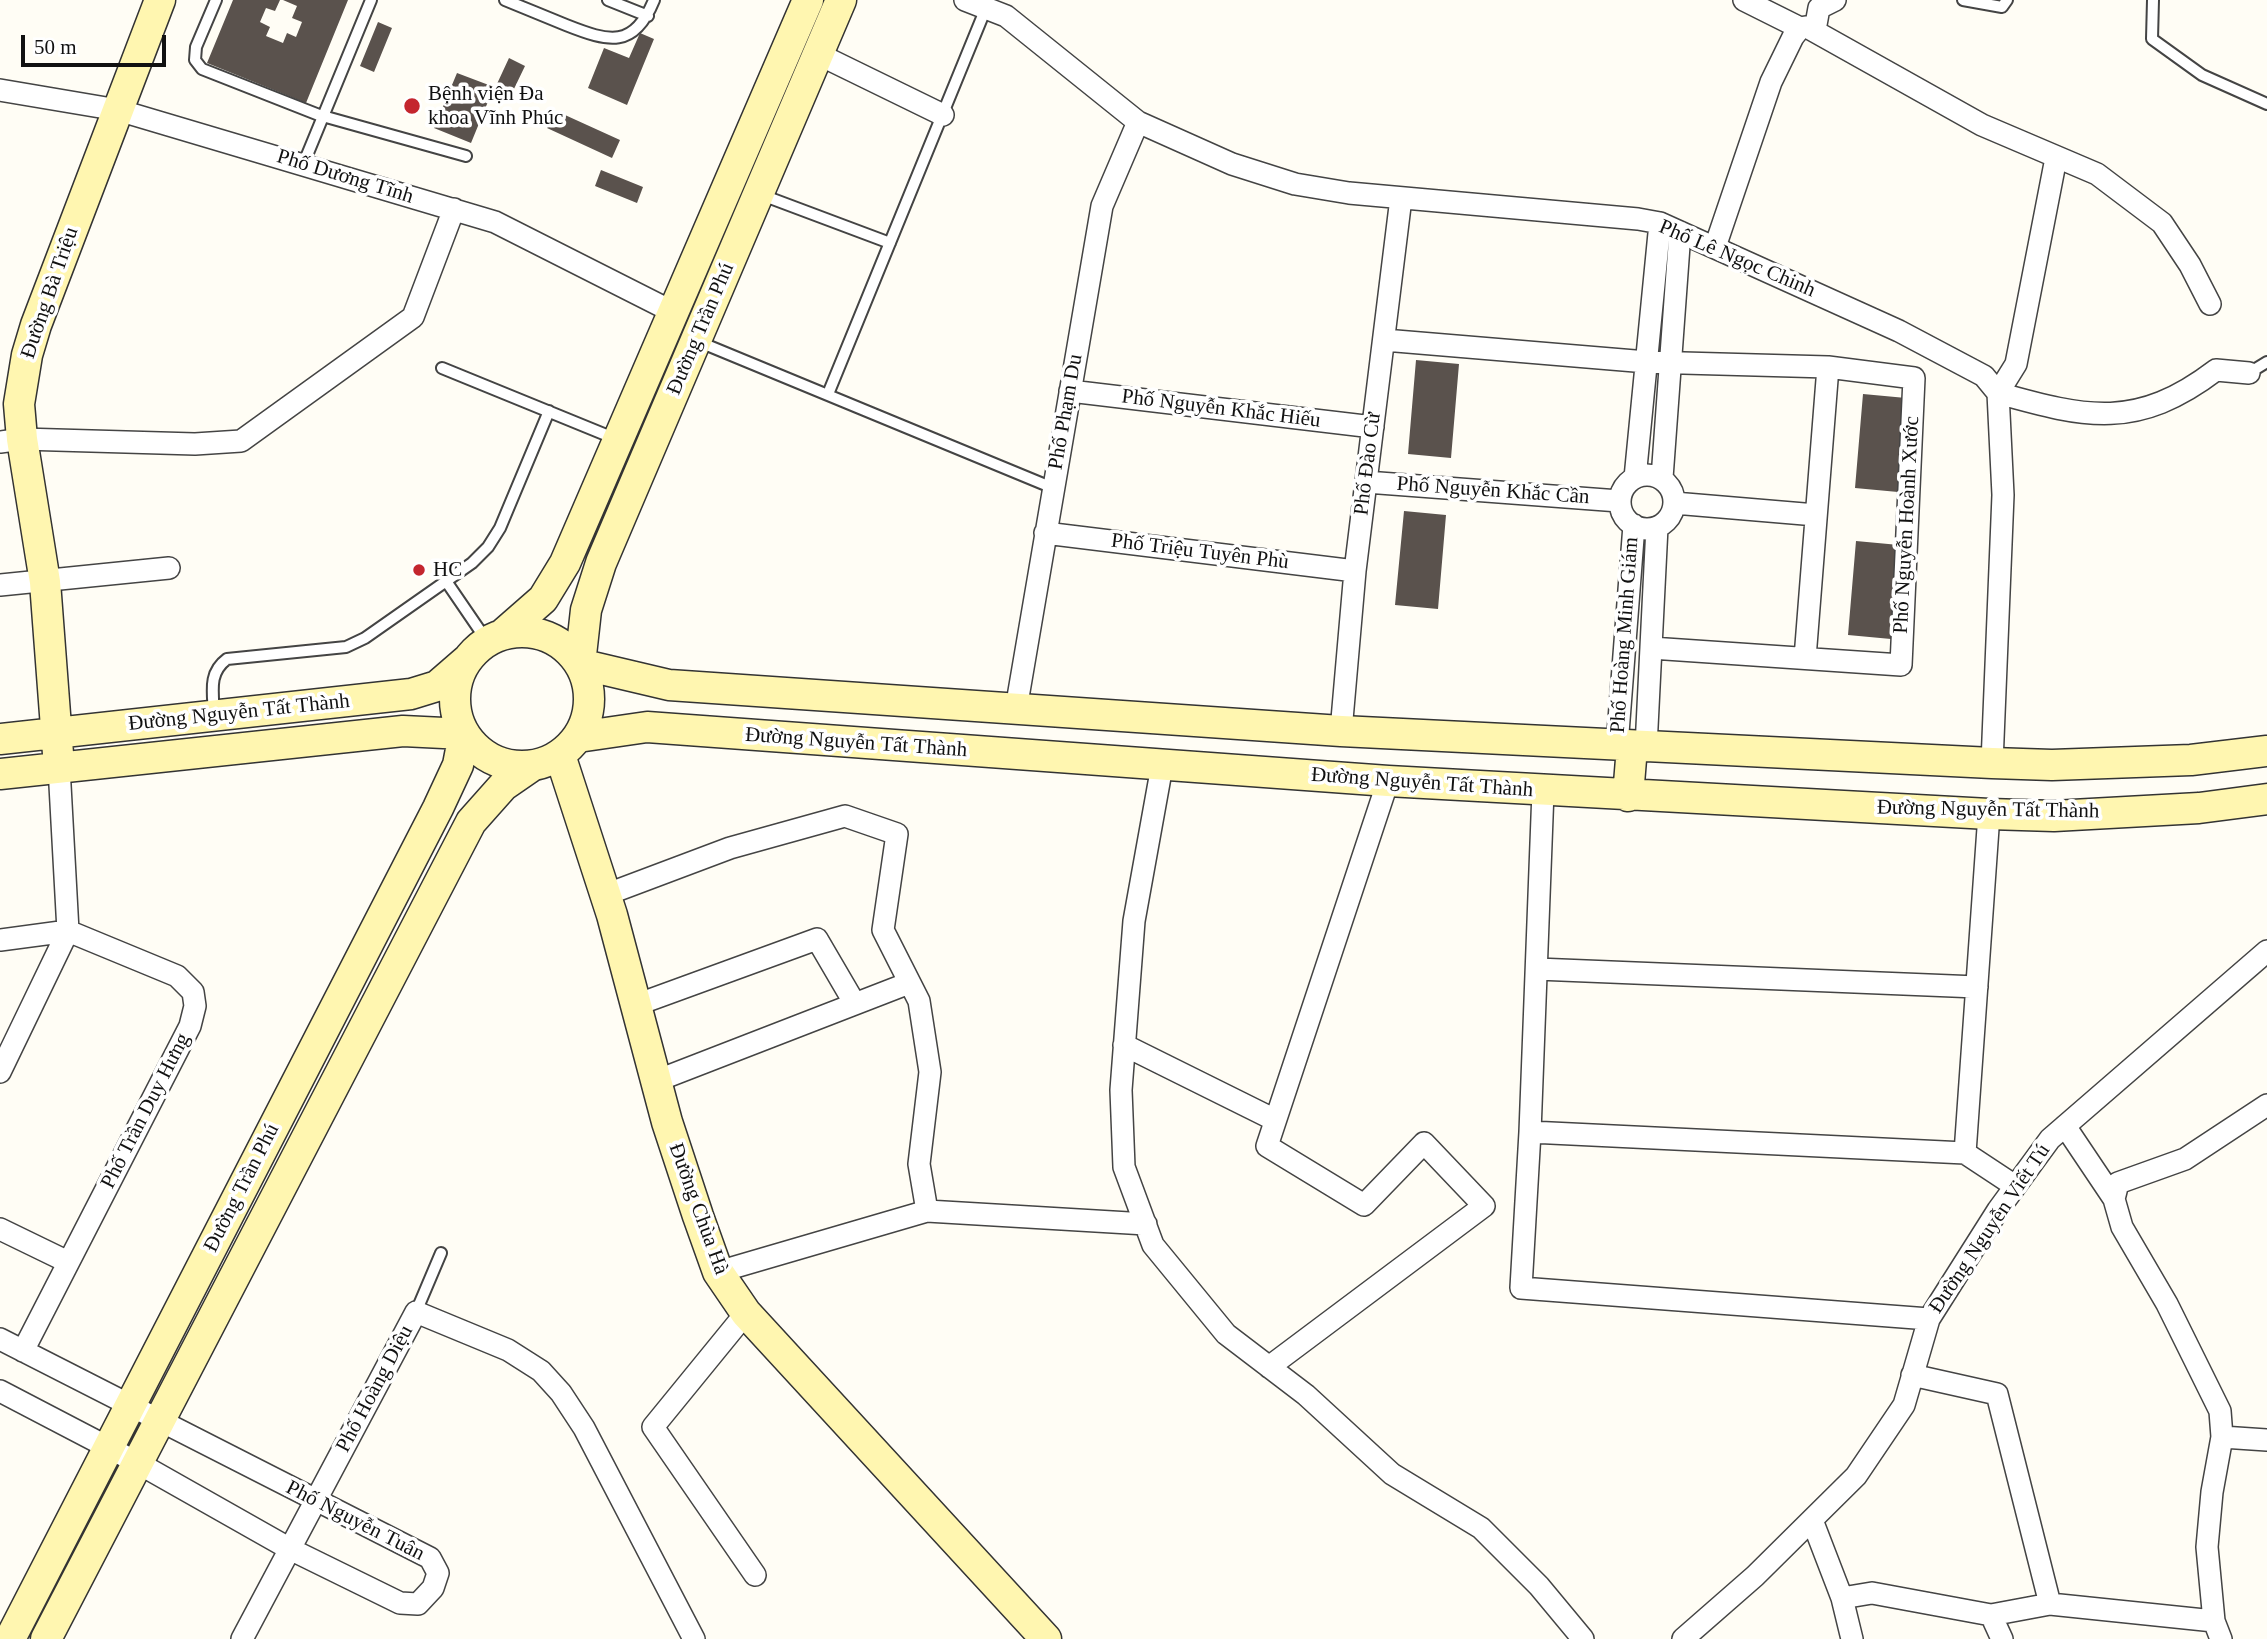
<!DOCTYPE html>
<html>
<head>
<meta charset="utf-8">
<style>
  body { margin:0 }
  #map { position:relative; width:2267px; height:1639px; overflow:hidden; background:#fffdf5; font-family:"Times New Roman",serif }
  canvas { display:block }
  .scale { position:absolute; left:21px; top:35px; width:145px; height:32px; box-sizing:border-box; border:4px solid #111; border-top:0; padding-left:9px; font-size:21px; line-height:24px; white-space:nowrap; color:#111; -webkit-text-stroke:5px #fff; paint-order:stroke }
</style>
</head>
<body>
<div id="map">
<canvas width="2267" height="1639"></canvas>
<div class="scale">50 m</div>
</div>
<script>
const g = document.querySelector('canvas').getContext('2d');
g.lineJoin = 'round';
function fill(path, color) {
  g.fillStyle = color;
  g.fill(path, 'evenodd');
}
function strokePath(path, color, width, dash) {
  g.strokeStyle = color;
  g.lineWidth = width;
  g.lineCap = dash ? 'butt' : 'round';
  g.setLineDash(dash || []);
  g.stroke(path);
}
function label(font, color, halo, rows, align = 'center') {
  g.font = font + ' "Times New Roman",serif';
  g.lineWidth = 7;
  g.setLineDash([]);
  g.textBaseline = 'middle';
  g.strokeStyle = halo;
  g.fillStyle = color;
  for (const [text, x, y, turn = 0] of rows) {
    g.save();
    g.translate(x, y);
    g.rotate((+turn || 0) * Math.PI / 180);
    g.textAlign = isNaN(turn) ? turn : align;
    if (halo) g.strokeText(text, 0, 0);
    g.fillText(text, 0, 0);
    g.restore();
  }
}
fill(new Path2D(`
  M233,0H280L275,11L266,8L260,22L270,27L266,36L283,43L287,33L296,37L302,22L292,18L297,6L283,0H348L306,103L207,63Z
  M378,22L392,28L374,72L360,66Z
  M640,33L654,39L627,105L588,88L604,48L629,58Z
  M509,58L525,66L512,93L496,86Z
  M457,73L494,87L471,143L434,128Z
  M565,115L620,140L612,158L547,128L552,118L562,122Z
  M601,170L643,187L637,203L595,186Z
  M1416,360L1459,364L1451,458L1408,454Z
  M1863,394L1906,398L1898,492L1855,488Z
  M1404,511L1446,515L1438,609L1395,605Z
  M1856,541L1899,545L1891,639L1848,635Z`), '#5a524d');
const lane = new Path2D(`
  M216,0L196,47L195,60L202,69L319,115L466,156
  M505,0C525,8 546,17 566,25C609,42 634,49 654,0
  M608,0L648,16
  M1963,0L2002,7L2007,0
  M2153,0L2152,39L2202,75L2267,104
  M303,165L371,0
  M762,195L890,243
  M697,341L1053,488
  M442,368L616,439
  M2249,373L2267,362
  M828,394L986,8
  M446,581L487,641
  M214,714C213,692 208,673 227,659L346,647L365,638L472,563L488,547L500,528L549,411
  M416,1312L441,1253`);
const street = new Path2D(`
  M965,0L1006,16L1138,122L1232,164L1295,184L1349,193L1638,219L1660,223L1899,331L1984,376L1998,393L2003,495L1992,763
  M1744,0L1800,28
  M1815,30L1819,8L1835,0
  M818,54L943,115
  M0,90L118,110L495,222L673,312
  M2056,158L2016,364L1998,393C2087,418 2137,430 2216,370L2249,373
  M1715,247L1771,82L1793,37L1800,28L1807,27L1982,125L2097,174L2162,223L2190,265L2210,304
  M1384,340L1647,362L1828,367L1914,378L1901,665L1651,648
  M1070,391L1373,427
  M0,442L22,439L195,444L241,441L413,317L454,209
  M1620 502a27 27 0 1 1 54 0a27 27 0 1 1-54 0Z
  M1635,478L1660,223
  M1662,478L1680,232
  M1366,482L1619,501
  M1674,503L1816,515
  M1045,533L1355,571
  M0,585L169,568
  M1805,658L1828,367
  M1016,709L1102,206L1138,122
  M1341,731L1355,571L1401,198
  M1617,746L1634,525
  M1646,747L1657,527
  M1162,766L1134,921L1121,1090L1124,1167L1153,1245L1226,1334L1306,1395L1392,1474L1481,1528L1539,1586L1583,1639
  M1543,791L1530,1132L1521,1288L1929,1319
  M605,895L730,848L845,816L897,834L883,930L919,1001L930,1072L919,1164L927,1211
  M0,940L68,931L177,976L193,992L195,1006L190,1026L23,1351
  M1537,969L1977,987
  M636,1005L817,939L855,1004
  M1124,1045L1275,1120
  M0,1072L68,931L59,767
  M656,1081L909,983
  M2065,1126L2114,1199
  M1530,1132L1965,1153L2015,1186
  M1965,1153L1989,814
  M0,1229L68,1262
  M718,1272L927,1211L1146,1224
  M746,1313L653,1427L755,1575
  M0,1339L430,1558L438,1573L433,1588L418,1604L400,1603L290,1549L138,1463L0,1391
  M1269,1367L1484,1206L1424,1143L1364,1205L1267,1146L1388,781
  M1912,1375L1997,1394L2050,1604
  M2222,1437L2267,1440
  M1812,1520L1842,1598L1852,1639
  M1842,1598L1872,1593L1991,1615L2002,1639
  M1991,1615L2050,1604L2214,1621
  M242,1639L416,1312L508,1350L541,1371L561,1393L584,1428L694,1639
  M1683,1639L1755,1576L1856,1476L1904,1405L1929,1319L1998,1210L2050,1139L2267,951
  M2221,1639L2214,1621L2207,1547L2212,1492L2222,1437L2220,1411L2167,1304L2122,1227L2114,1199L2118,1183L2185,1159L2267,1105`);
const secondary = new Path2D(`
  M841,0L601,563L586,610L580,664L669,685L1341,731L1992,763L2052,765L2191,760L2267,751
  M455 699a67 67 0 1 1 134 0a67 67 0 1 1-134 0Z
  M503,634L543,599L565,563L808,0
  M578,737L647,727L1388,781L1989,814L2054,816L2199,808L2267,799
  M0,739L411,694L437,686L467,660
  M560,755L612,915L667,1122L698,1216L718,1272L746,1313L1046,1639
  M59,767L45,582L22,439L19,404L27,355L36,325L160,0
  M0,774L403,731L464,734L458,765L438,808L10,1639
  M1628,796L1632,747
  M46,1639L471,822L503,786L532,766`);
strokePath(lane, '#444', 14);
strokePath(street, '#444', 24);
strokePath(secondary, '#333', 33);
strokePath(lane, '#fff', 10);
strokePath(street, '#fff', 21);
strokePath(secondary, '#fff6b0', 30);
for (const [x, y, r, color] of [
  [412,106,9,"#c4262e"],
  [419,570,7,"#c4262e"]
]) {
  const dot = new Path2D();
  dot.arc(x, y, r, 0, 2 * Math.PI);
  g.fillStyle = color;
  g.fill(dot);
  strokePath(dot, '#fff', 2.5);
}
label('21px', '#111', '#fff', [
  ["Bệnh viện Đa",428,94],
  ["khoa Vĩnh Phúc",428,118],
  ["HC",433,570]
], 'left');
label('21px', '#111', '#fff', [
  ["Phố Dương Tĩnh",345,177,17],
  ["Phố Lê Ngọc Chinh",1737,259,23],
  ["Đường Bà Triệu",50,293,-71],
  ["Đường Trần Phú",701,329,-67],
  ["Phố Nguyễn Khắc Hiếu",1221,409,7],
  ["Phố Phạm Du",1066,412,-80],
  ["Phố Đào Cừ",1368,464,-83],
  ["Phố Nguyễn Khắc Cần",1493,491,4],
  ["Phố Nguyễn Hoành Xước",1907,525,-87],
  ["Phố Triệu Tuyên Phù",1200,552,7],
  ["Phố Hoàng Minh Giám",1625,635,-86],
  ["Đường Nguyễn Tất Thành",239,713,-6],
  ["Đường Nguyễn Tất Thành",856,743,4],
  ["Đường Nguyễn Tất Thành",1422,783,4],
  ["Đường Nguyễn Tất Thành",1988,810,1],
  ["Phố Trần Duy Hưng",146,1111,-63],
  ["Đường Trần Phú",242,1188,-63],
  ["Đường Chùa Hà",698,1209,70],
  ["Đường Nguyễn Viết Tú",1990,1229,-56],
  ["Phố Hoàng Diệu",375,1389,-62],
  ["Phố Nguyễn Tuân",355,1521,27]
]);
</script>
</body>
</html>
